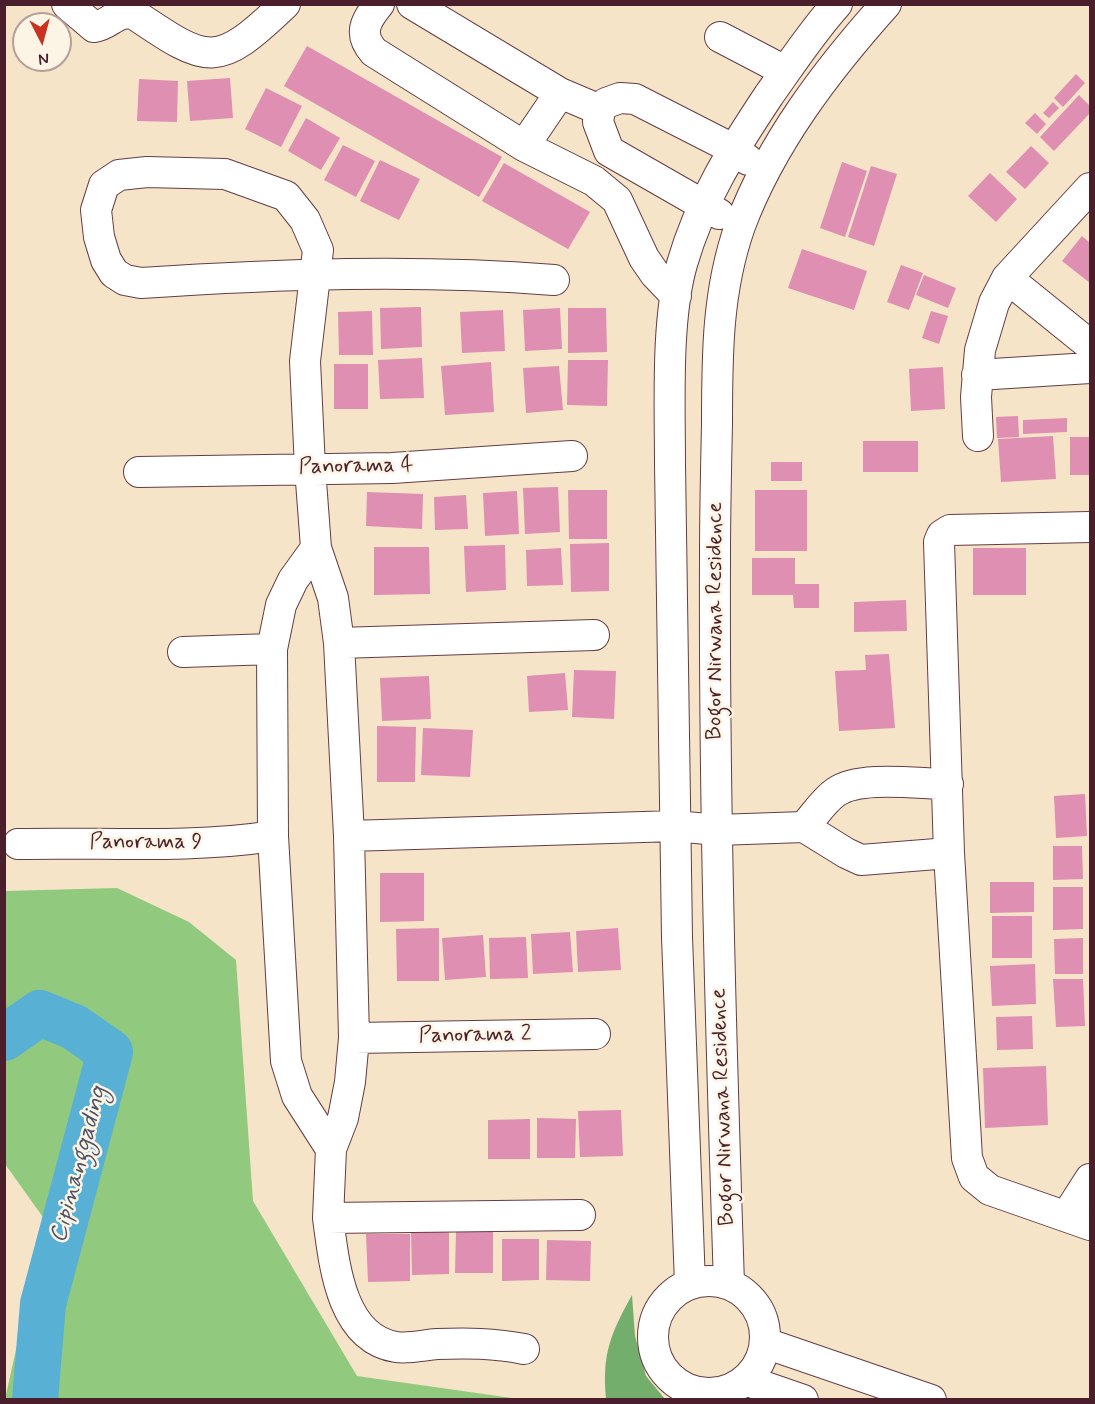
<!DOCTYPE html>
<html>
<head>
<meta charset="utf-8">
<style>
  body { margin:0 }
  #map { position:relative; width:1095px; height:1404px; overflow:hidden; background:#f6e4c9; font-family:Mynerve,sans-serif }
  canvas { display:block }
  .frame { position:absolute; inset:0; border:6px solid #4a1f2b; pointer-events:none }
  .north { position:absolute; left:12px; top:12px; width:60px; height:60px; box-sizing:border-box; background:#fcf5e5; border:2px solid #b59f9b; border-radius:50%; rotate:174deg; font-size:16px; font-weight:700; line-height:24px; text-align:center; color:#4a1f2b }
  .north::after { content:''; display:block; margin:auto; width:21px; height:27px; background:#c8321e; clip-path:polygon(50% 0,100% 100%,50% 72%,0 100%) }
</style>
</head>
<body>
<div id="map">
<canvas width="1095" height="1404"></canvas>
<div class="frame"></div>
<div class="north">N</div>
</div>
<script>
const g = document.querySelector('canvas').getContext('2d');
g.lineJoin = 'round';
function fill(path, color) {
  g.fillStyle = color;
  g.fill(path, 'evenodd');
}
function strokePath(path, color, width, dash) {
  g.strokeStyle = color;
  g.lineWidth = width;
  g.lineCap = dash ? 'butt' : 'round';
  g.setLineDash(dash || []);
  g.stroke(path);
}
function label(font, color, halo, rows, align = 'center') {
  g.font = font + ' Mynerve,sans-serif';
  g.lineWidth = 5;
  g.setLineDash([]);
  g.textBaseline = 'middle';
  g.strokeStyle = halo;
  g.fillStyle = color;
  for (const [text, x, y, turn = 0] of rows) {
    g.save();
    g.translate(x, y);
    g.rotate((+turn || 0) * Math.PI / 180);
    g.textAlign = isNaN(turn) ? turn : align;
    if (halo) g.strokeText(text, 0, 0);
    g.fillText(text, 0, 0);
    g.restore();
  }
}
fill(new Path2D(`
  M117,888L189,922L236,960L253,1201L357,1376L519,1399H5L45,1220L5,1164V891Z`), '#91ca7e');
fill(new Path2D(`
  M632,1295L635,1336L646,1376L665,1399H606C602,1354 610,1335 632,1295Z`), '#74ae6d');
strokePath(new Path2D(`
  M4,1038L40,1013L74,1027L110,1052L43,1304L35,1400`), '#58b0d5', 46);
fill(new Path2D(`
  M307,46L502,157L479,197L284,86Z
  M1076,74L1085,83L1063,107L1054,98Z
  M230,78L233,118L190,121L187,81Z
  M139,79L178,81L177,122L137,121Z
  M266,88L302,106L281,147L245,129Z
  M1079,95L1090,106V113L1054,151L1040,137Z
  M1053,102L1059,108L1049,118L1043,113Z
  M1035,113L1046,124L1037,134L1025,123Z
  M306,118L340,138L321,170L288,151Z
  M343,145L375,161L356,197L324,180Z
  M1031,146L1049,163L1025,189L1006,172Z
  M380,160L420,179L399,220L360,201Z
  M842,162L867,171L845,237L820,228Z
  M504,163L590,212L568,249L482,201Z
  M871,166L897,174L874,246L848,237Z
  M990,173L1017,199L996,222L968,196Z
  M1082,236L1090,243V283L1062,261Z
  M802,249L867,271L854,310L788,288Z
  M901,265L923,273L909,310L887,302Z
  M924,275L956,288L948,308L916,295Z
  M421,307L422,347L381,349L380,308Z
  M560,308L562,349L525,351L523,310Z
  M568,308H606L607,352L568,353Z
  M503,310L505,351L462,353L460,312Z
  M372,311L373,355H339L338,312Z
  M931,311L948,316L939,344L922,338Z
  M422,358L424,398L380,399L378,360Z
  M568,360H608L607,406L567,405Z
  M491,362L494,412L445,415L441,366Z
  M334,364H368V409H334Z
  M559,366L563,410L526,413L523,368Z
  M943,367L945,409L911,411L909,369Z
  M1018,416L1019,437L997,438L996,417Z
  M1067,418V432L1023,434V420Z
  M1053,436L1056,479L1001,482L998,439Z
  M1070,437H1090V475H1070Z
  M863,441H918V472H863Z
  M771,462H802V481H771Z
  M558,487L560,532L525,534L523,488Z
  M568,490H607V539H569Z
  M755,490H807V551H755Z
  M517,491L519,534L485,536L483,493Z
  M367,492L423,494L422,529L366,526Z
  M466,495L468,529L435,530L434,497Z
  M609,543V591L571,592L570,544Z
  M505,545L506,590L466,592L464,546Z
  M374,547H429L430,594L374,595Z
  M561,548L563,585L527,586L526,550Z
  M973,548H1026V595H973Z
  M752,558H795V584H819V608H794L793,595H752Z
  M906,600L907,631L854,632V602Z
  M889,654L895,728L839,731L835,671L866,670L865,655Z
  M574,670L616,671L614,719L572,717Z
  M565,673L568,710L529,712L527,676Z
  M429,676L431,719L382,721L380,678Z
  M377,726L416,727L415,782H377Z
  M423,728L473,730L470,777L421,775Z
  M1085,794L1087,836L1056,838L1054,796Z
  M1053,846H1082L1083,879L1053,880Z
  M380,873H424V921L380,922Z
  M990,882H1034V912L990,913Z
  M1053,887H1083V929L1053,930Z
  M992,916H1032V958H992Z
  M439,928V981H397L396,929Z
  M618,928L621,970L578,972L576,931Z
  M570,932L573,972L533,974L531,934Z
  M483,935L486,977L445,980L442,938Z
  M526,937L528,978L490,979L489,938Z
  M1083,938V974H1055L1054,939Z
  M1035,964L1036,1004L992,1006L990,966Z
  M1053,979H1083L1085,1026L1056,1027Z
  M1032,1016L1033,1049L997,1050L996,1017Z
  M1046,1066L1048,1125L985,1128L983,1068Z
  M621,1110L623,1156L580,1157L578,1111Z
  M537,1118L576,1119L575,1158H537Z
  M530,1119V1159H488V1120Z
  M456,1230L493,1231V1273H455Z
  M449,1231V1274L412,1275L411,1232Z
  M366,1234H410V1281L368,1282Z
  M502,1239H539V1280L502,1281Z
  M547,1240L591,1241L590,1281L546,1280Z`), '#de8fb2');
const minor = new Path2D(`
  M67,4L94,27C110,25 116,10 134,14C209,65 217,69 285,4
  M379,4C365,21 358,34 374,52L524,146L594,181L617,200L644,258L655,274L676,296
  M412,4L560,93L600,110
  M720,37L785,71
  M524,146L560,93
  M719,214L609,151L598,122L600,110L606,103L620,98L635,99L733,149L748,160
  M1007,278L1090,345
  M554,280C417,269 278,274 141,283L125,280L114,273L106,260L99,237L96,210L104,185L119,175L147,172L225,174L286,196L305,220L318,250L305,361L310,468L316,548L333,598L339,643L349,836L354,1038L350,1082L343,1118L331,1149L328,1218L580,1215
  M977,375L1090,368
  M978,436L976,397L980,350L994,303L1007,278L1090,188
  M139,472L392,468L572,456
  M1090,527L950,530L942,535L939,542L949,853L967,1158L974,1177L990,1190L1090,1225
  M316,548L293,580L281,605L272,649L273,836L286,1061L297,1096L331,1149
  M339,643L594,635
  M183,652L272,649
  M804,827C814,816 824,800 836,792C860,775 919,784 948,784
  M349,836L676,826L717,830L804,827L846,853L861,860L949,853
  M18,844C103,842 189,849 273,836
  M354,1038L595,1034
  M1067,1215L1090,1179
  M328,1218C334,1262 340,1338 396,1347C409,1349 424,1345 437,1344C467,1343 494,1343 524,1349
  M653 1337a56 56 0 1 1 112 0a56 56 0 1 1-112 0Z
  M690,1284L677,937L670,464C670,405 666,320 682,264C700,201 733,149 769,95C791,64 811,33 837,4
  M729,1284C721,1042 714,800 715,557C715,513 716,468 717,424C717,356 717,291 740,226C771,143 827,70 886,4
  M765,1343L931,1400
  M745,1380L803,1400`);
strokePath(minor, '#643d43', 32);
strokePath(minor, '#fff', 30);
label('22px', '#4a1f2b', '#fcf5e5', [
  ["Panorama 4",356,467,-1],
  ["Bogor Nirwana Residence",716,621,-90],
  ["Panorama 9",146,843],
  ["Panorama 2",475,1036,-1],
  ["Bogor Nirwana Residence",724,1107,-92]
]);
label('italic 24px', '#4f5266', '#fcf5e5', [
  ["Cipinanggading",80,1165,-75]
]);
</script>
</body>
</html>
